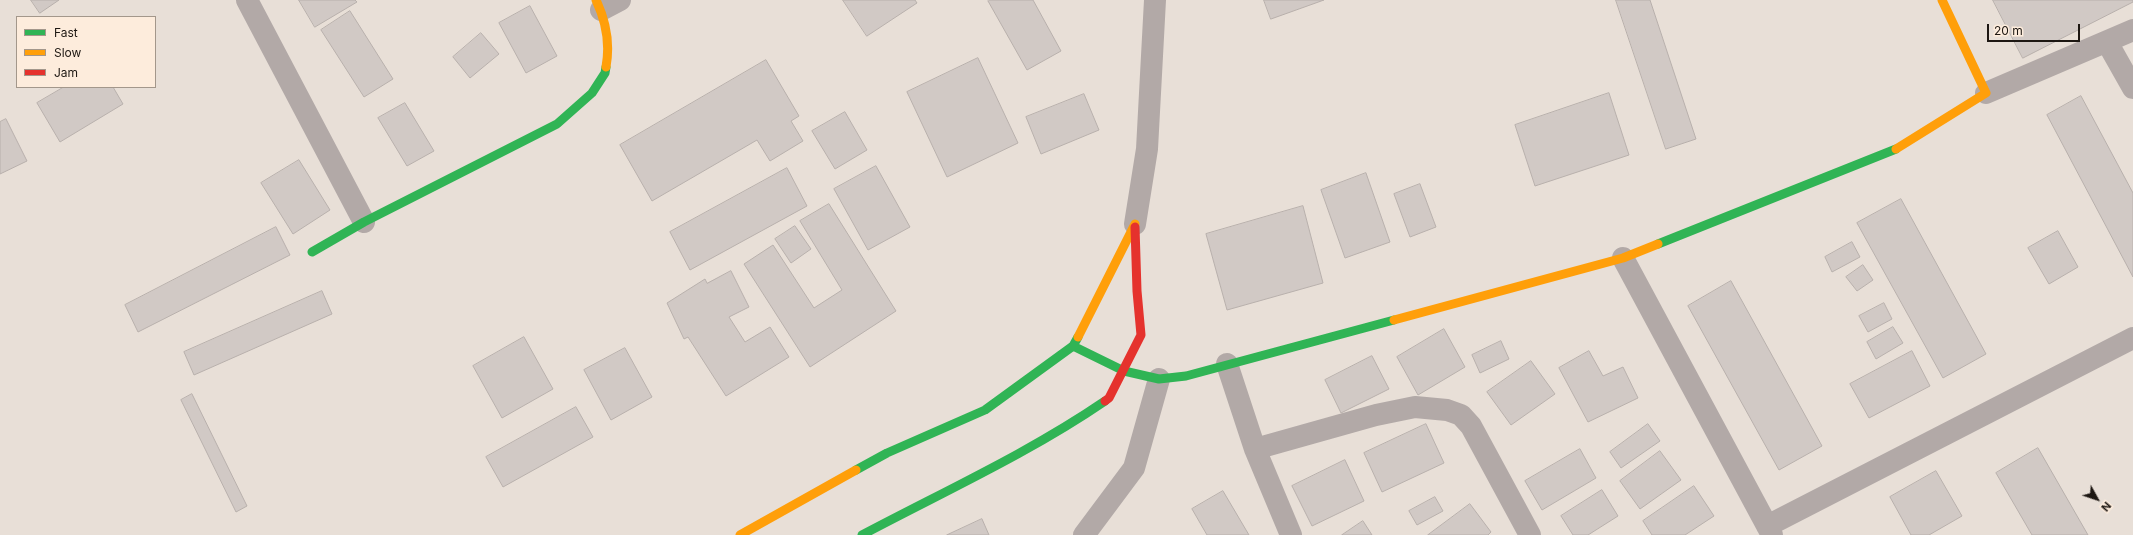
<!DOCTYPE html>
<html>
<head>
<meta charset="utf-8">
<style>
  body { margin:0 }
  #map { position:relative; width:2133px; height:535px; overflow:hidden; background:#e8dfd7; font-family:Inter,sans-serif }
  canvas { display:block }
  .legend { position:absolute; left:16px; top:16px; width:140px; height:72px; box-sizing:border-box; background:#fdecdc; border:1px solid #a3978b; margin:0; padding:5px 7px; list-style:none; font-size:12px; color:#1d1712 }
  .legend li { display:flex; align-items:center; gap:8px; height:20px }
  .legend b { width:20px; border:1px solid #a3978b }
  .north { position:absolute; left:2077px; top:479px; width:40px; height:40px; -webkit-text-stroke:3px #fdecdc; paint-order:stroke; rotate:130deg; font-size:11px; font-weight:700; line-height:16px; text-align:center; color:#1d1712 }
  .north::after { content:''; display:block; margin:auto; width:14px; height:18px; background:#1d1712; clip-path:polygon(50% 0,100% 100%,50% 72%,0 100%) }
  .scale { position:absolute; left:1987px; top:24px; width:93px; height:18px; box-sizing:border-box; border:2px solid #1d1712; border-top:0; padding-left:5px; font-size:12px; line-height:14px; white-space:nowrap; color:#1d1712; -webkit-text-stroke:3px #fdecdc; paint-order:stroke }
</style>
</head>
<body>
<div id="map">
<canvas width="2133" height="535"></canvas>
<ul class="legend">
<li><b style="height:5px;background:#30b455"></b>Fast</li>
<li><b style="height:5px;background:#ff9f0a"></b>Slow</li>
<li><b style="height:5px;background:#e5322d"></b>Jam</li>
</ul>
<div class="north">N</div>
<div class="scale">20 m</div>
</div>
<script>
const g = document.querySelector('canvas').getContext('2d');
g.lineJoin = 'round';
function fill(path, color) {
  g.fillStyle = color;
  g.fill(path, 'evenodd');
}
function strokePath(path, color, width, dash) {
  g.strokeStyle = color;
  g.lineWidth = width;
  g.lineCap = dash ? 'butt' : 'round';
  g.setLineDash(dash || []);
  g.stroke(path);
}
const building = new Path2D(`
  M31,0H59L40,13Z
  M299,0H355L357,2L315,27Z
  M843,0H915L917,3L867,36Z
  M989,0H1033L1061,51L1027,70L988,1Z
  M1264,0H1324L1271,19Z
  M1616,0H1650L1696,139L1666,149Z
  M1993,0H2133V2L2023,58Z
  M530,6L557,56L526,73L499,23Z
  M350,11L393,79L364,97L321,30Z
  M481,33L499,54L470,78L453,57Z
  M978,58L1018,143L947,177L907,92Z
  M766,60L799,116L791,121L803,141L770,161L757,140L652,201L620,145Z
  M64,87H113L123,104L60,142L37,103Z
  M1609,93L1629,155L1535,186L1515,125Z
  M1084,94L1099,130L1041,154L1026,117Z
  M2081,96L2133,193V277L2047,115Z
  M405,103L434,151L407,166L378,118Z
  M845,112L867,150L835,169L812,131Z
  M6,119L27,161L0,174V122Z
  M299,160L330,210L293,234L261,183Z
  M876,166L910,227L868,250L834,189Z
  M787,168L807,206L690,270L670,232Z
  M1366,173L1390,242L1345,258L1321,190Z
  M1420,184L1436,227L1410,237L1394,194Z
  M1901,199L1986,354L1943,378L1857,223Z
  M829,204L896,311L810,367L744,264L773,245L814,308L842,290L800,221Z
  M1303,206L1323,283L1227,310L1206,234Z
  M795,226L811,249L791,263L775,239Z
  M276,227L290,255L138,332L125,305Z
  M2058,231L2078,267L2049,284L2028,248Z
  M1852,242L1860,257L1832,272L1825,257Z
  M1863,265L1873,280L1857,291L1846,277Z
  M731,271L749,307L729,317L745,342L770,327L789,357L726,396L688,337L684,339L667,303L705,279L707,283Z
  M1731,281L1822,446L1779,470L1688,306Z
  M322,291L332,314L194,375L184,352Z
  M1884,303L1892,319L1868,332L1859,316Z
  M1893,327L1903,343L1876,359L1867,342Z
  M1444,329L1465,367L1418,395L1397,357Z
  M524,337L553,389L502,418L473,366Z
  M1501,341L1509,359L1480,373L1472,355Z
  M625,348L652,397L611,420L584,370Z
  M1589,351L1603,376L1623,367L1638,398L1588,422L1559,368Z
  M1912,351L1930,386L1869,418L1850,384Z
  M1372,356L1389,389L1341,413L1325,380Z
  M1531,361L1555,394L1511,425L1487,392Z
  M192,394L247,506L236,512L181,400Z
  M576,407L593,437L503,487L486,457Z
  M1426,424L1444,463L1382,492L1364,453Z
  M1648,424L1660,441L1621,468L1610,452Z
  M2038,448L2088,535H2032L1996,473Z
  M1580,449L1596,478L1542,510L1525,481Z
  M1660,451L1681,480L1640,509L1620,481Z
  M1345,460L1364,501L1312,526L1292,486Z
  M1936,471L1962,516L1929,535H1911L1890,497Z
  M1694,486L1714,516L1685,535H1652L1643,521Z
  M1602,490L1618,516L1588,535H1573L1561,516Z
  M1223,491L1249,535H1207L1192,509Z
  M1435,497L1443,511L1417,525L1409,511Z
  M1470,504L1491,532L1488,535H1428Z
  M982,519L989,535H947Z
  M1363,521L1372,535H1342Z`);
fill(building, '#d1c9c5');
strokePath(building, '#b8b0ac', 1);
strokePath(new Path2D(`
  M247,0L364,222
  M601,10L620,0
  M2107,42L2133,88
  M1986,93L2133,30
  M1135,224L1147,149L1155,0
  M1623,258L1772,535
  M1227,364L1255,449L1291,535
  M1255,449L1376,415L1415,407L1447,410L1461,415L1471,426L1530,535
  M1767,526L2133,338
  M1084,535L1134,468L1159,379`), '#b2a9a7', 22);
strokePath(new Path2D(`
  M1658,244L1896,149
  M312,252L364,222L557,124L592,93L605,73L606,67
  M1073,346L1124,371L1159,379L1186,376L1394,320
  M856,470L887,453L985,410L1073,346L1078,337
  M862,535C943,492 1029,453 1105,401`), '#30b455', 9);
strokePath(new Path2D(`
  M596,0C606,21 610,45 606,67
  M1896,149L1986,93L1942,0
  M1394,320L1623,258L1658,244
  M1078,337L1135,224
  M740,535L856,470`), '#ff9f0a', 9);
strokePath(new Path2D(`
  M1105,401L1109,398L1141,335L1137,291L1135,227`), '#e5322d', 9);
</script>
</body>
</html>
